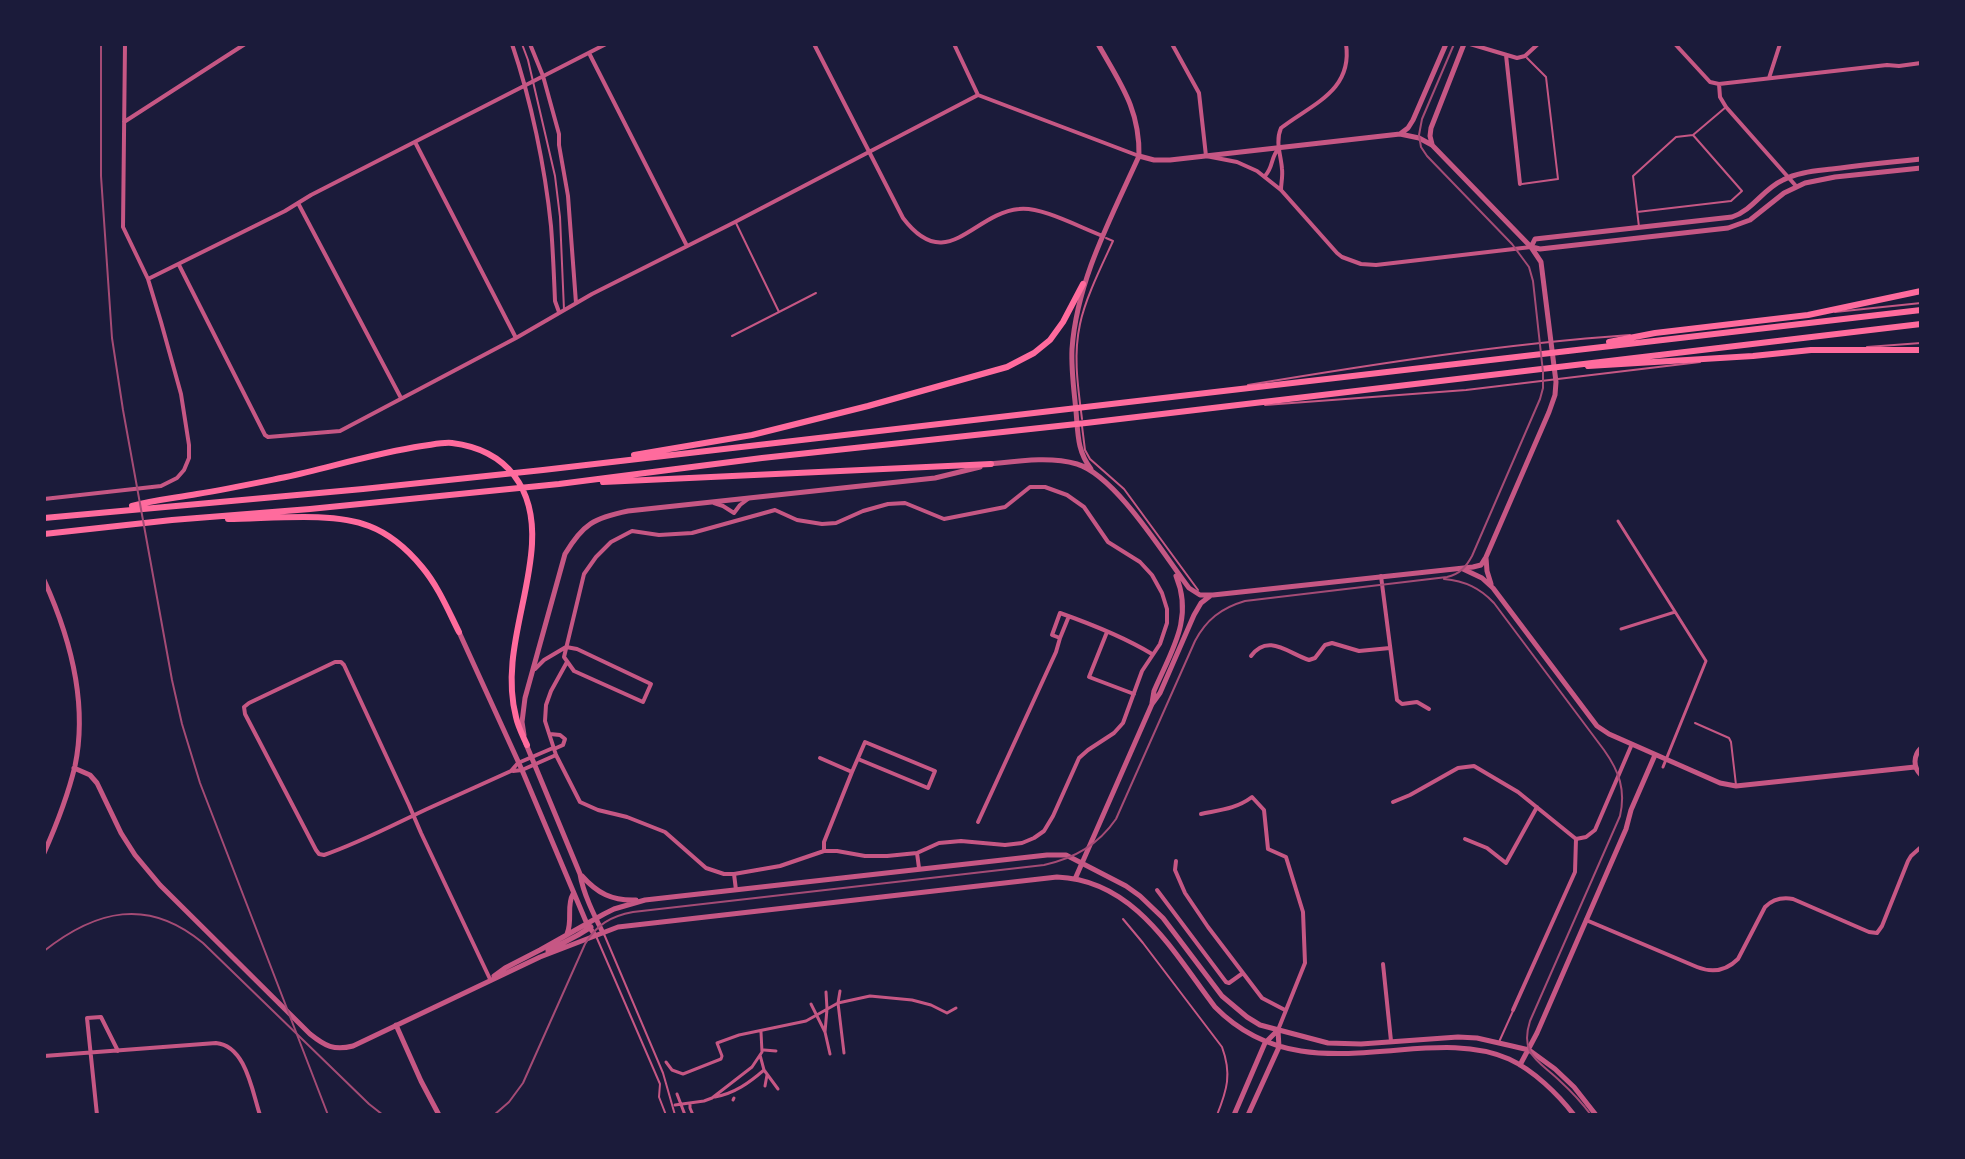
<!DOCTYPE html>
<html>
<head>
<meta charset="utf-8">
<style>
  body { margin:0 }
  #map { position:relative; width:1965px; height:1159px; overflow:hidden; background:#1b1b3a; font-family:Inter,sans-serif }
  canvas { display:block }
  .frame { position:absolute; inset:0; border:46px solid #1b1b3a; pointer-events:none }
</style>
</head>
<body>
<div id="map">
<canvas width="1965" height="1159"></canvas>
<div class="frame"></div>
</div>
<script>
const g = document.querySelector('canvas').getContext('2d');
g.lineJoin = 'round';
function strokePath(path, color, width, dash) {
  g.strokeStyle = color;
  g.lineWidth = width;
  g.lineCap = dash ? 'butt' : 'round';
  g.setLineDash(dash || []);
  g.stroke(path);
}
strokePath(new Path2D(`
  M522,44L528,60L555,176L560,217L564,310
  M1522,184L1558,179L1546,77L1527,58
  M1637,212L1731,201L1742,191L1693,135
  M1639,227L1633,176L1676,137L1693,135L1726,107
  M779,312L816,293
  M1835,312L1921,303
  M732,336L779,312L736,223
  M1867,347L1921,343
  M1248,385C1375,364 1502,344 1630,335
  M1265,405L1466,390L1700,362
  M1082,419C1078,387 1073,356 1080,324C1085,299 1102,265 1113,241L1106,238
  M1082,426L1085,450L1090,459L1124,489L1198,590
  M1695,723L1729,738L1731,742L1736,785
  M1123,919L1143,943L1222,1047C1232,1074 1227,1090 1217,1115
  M604,934L663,1073L675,1115
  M596,936L660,1084L659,1097L666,1115
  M1499,1042L1513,1011`), '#c65784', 2);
strokePath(new Path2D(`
  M1618,521L1706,661L1663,767
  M1621,629L1675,612
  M840,991L838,1003L844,1053
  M811,1004L825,1032L830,1054
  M825,1032L827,1009L826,992
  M764,1050L776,1051
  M666,1062L672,1070L683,1074L721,1059L722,1056L717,1043L739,1035L806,1021L838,1003L870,996L912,1000L931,1005L947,1013L956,1008
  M764,1070L778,1089
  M765,1086L767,1075
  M677,1094L685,1115
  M715,1097C735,1093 749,1083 764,1070L760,1055
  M733,1100L734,1098
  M690,1103V1108L693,1115
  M675,1105L704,1101L712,1098L752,1067L762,1052L761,1032`), '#c65784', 3);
strokePath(new Path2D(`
  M512,44C531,100 545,167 551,226C553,251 554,276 555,301L559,312
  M530,44L543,76L559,134V145L568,196L576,303
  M814,44L903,218C947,276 973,213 1019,209C1041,206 1081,228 1103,236
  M954,44L978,95
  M1172,44L1199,93L1206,156L1237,162L1257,171L1281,190L1337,253L1342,257L1361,264L1376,265L1531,247
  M1470,44L1517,58L1525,56L1538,44
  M1675,44L1710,82L1719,84L1887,65L1899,66L1921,63
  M589,53L687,246
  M1506,55L1520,184
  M1769,78L1780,44
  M1719,84L1720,97L1726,107L1796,186
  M978,95L1139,156
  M124,122L245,44
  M415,142L516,338
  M1265,176C1274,166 1270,158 1279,148
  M1281,190C1281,183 1283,176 1282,169C1281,155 1275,142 1281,128C1312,104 1353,91 1346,44
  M298,203L401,398
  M179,265L265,435L268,437L340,431L516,338L592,294L735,222L978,95
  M148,279L285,211L311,195L606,44
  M44,499L161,486L177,478L184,470L189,458V445L181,394L161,322L148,279L123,227L125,44
  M714,503L723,506L734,513L740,505L748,499
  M1381,576L1397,700L1402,704L1417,702L1429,709
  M1069,616L1060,638L1052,635L1060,613C1091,624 1124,637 1152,654
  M1107,632L1089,677L1134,694
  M566,647L577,649L651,684L643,702L574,671L564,657L584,574L596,557L611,542L632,531L659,535L692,533L775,510L797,520L822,524L836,523L863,511L888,504L905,503L944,519L1005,507L1030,487H1045L1067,495L1084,507L1108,542L1140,562L1152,575L1162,593L1167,609V623L1160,644L1142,671L1123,723L1114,733L1088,750L1079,758L1053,816L1044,831L1034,838L1022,843L1005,845L961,841L939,843L917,853L887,856H865L837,851H824L780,866L734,874H724L706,868L665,832L627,817L598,810L580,802L556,755L545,721L546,705L551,691L567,662
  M1251,656C1268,633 1288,653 1309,660L1315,658L1325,645L1332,643L1359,651L1390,648
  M535,669L544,660L566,647
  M550,734L560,735L565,739L563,745L554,749
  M820,758L852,772L824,842V851
  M513,771L522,770L556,755
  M852,772L865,742L935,771L928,788L858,759
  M1393,802L1410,795L1458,768L1474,766L1518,792L1576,839
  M1201,814C1220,810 1236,809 1252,797L1264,810L1268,849L1286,857L1303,912L1305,963L1278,1030
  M978,822L1056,652L1060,638
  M1465,839L1487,848L1506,863L1537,807
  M917,853L919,868
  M1176,861L1175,870L1185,893L1208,927L1262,998L1285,1010
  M734,874L736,890
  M1157,890L1226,982L1229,983L1243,973
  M1586,920L1697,967C1712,973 1726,971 1738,959L1765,907C1773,899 1782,897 1793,899L1869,932L1877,933L1882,926L1908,861L1911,856L1921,847
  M1383,964L1391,1041
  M490,979L421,833L409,805L344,665L341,662H335L249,703L244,707L245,714L316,850L319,854L324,855C359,843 393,825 427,809L511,771L518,763L553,748
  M1513,1010L1575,872L1576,839L1586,837L1595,830L1632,744
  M44,1056L216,1043C246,1046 252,1091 260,1115
  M97,1115L87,1018L101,1017L118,1051`), '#c65784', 4);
strokePath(new Path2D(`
  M1400,134L1408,128L1413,120L1446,44
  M1432,144L1430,136L1431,128L1464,44
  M1531,247L1535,239L1732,217C1753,210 1763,189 1783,180C1798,172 1816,171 1832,169C1862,165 1891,162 1921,159
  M1532,247L1540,249L1728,228L1750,220L1784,193L1805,183L1835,177L1921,168
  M990,464C1018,461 1050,456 1077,464C1116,476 1164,555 1189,588L1200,595H1213L1473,567L1481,565L1486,557L1549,412L1555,395L1556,382L1541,262L1531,247L1432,145L1419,138L1400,134L1170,160H1154L1139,156
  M1091,469C1077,451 1078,433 1076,411C1074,390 1071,370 1072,349C1077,280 1111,218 1139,156C1140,109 1120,83 1098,44
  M1486,558L1487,571L1491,584
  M1463,569L1482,578L1493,588L1597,726L1609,734L1720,783L1736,786L1915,767
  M44,580C70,637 88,703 75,766C68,795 56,826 44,853
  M459,632L522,770L587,924L595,935
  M1152,703L1154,691C1171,651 1194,619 1176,576
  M524,735L522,722L525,698L565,554C583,524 594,518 628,511L935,478L980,467
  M526,744L580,874C583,893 594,915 603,933
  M1921,748C1913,756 1913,767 1921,775
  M74,768L90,775L97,783L121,833L135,855L160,885L310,1034C325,1046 334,1051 353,1046L540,957L618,927L1057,877C1135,880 1173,952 1215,1007C1268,1061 1330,1056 1399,1050C1436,1047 1475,1044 1509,1059C1533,1070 1558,1094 1574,1115
  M582,876C597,893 612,901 636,900
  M1075,879L1152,704L1160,693L1194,615L1201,603L1210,596
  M567,934C573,920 566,906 573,894
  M548,951L578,935L591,927
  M494,976L505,968L540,950L604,914L614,909L645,900L1047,855H1066L1126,886L1140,896L1163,918L1222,996L1247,1017L1260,1025L1328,1043L1361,1044L1458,1037L1477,1038L1512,1046L1529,1050L1555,1069L1574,1087L1596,1115
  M396,1025L421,1081L439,1115
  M1520,1065L1537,1033L1626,829L1631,810L1655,755
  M1234,1115L1265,1043L1278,1030
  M1248,1115L1279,1047L1278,1031`), '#c65784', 5);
strokePath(new Path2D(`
  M1609,342L1655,333L1808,315L1921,291
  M1588,366L1753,356L1811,350H1921
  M634,455L752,435L868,406L1007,367L1034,353L1050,340L1063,322L1083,284
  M603,482L991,464
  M132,506C153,500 175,498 197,494C227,489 256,483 286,477C331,467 376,453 422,446C431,445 443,442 452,443C508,450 535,489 532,544C529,601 501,659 516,717C518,727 523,736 527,745
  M44,518L363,489L543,470L1921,310
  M228,519C268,519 332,511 369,526C390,534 408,550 422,567C438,586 448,610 459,632
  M44,534L172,520L310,509L559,484L762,458L1086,423L1921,324`), '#ff6b9d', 6);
strokePath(new Path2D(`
  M1444,579C1465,581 1480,588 1494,603L1604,750C1619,771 1626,790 1620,816L1530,1021C1519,1056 1540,1061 1561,1082C1572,1092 1582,1103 1591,1115
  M44,951C96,910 148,897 203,943L369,1104L383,1115
  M494,1115L509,1102L523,1083L585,944C596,925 611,916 633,912L1044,865C1075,858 1098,845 1116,819L1195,641C1206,620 1221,608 1245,601L1447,577C1460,574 1466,567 1472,556L1540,399L1543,388V372L1533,281L1529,267L1512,244L1427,156L1421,147L1419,135L1422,119L1454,44`), '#a44b75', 2);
strokePath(new Path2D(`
  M101,44V176L112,338L123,410L172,680L182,724L200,783L328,1115`), '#a44b75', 2);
</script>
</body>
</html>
